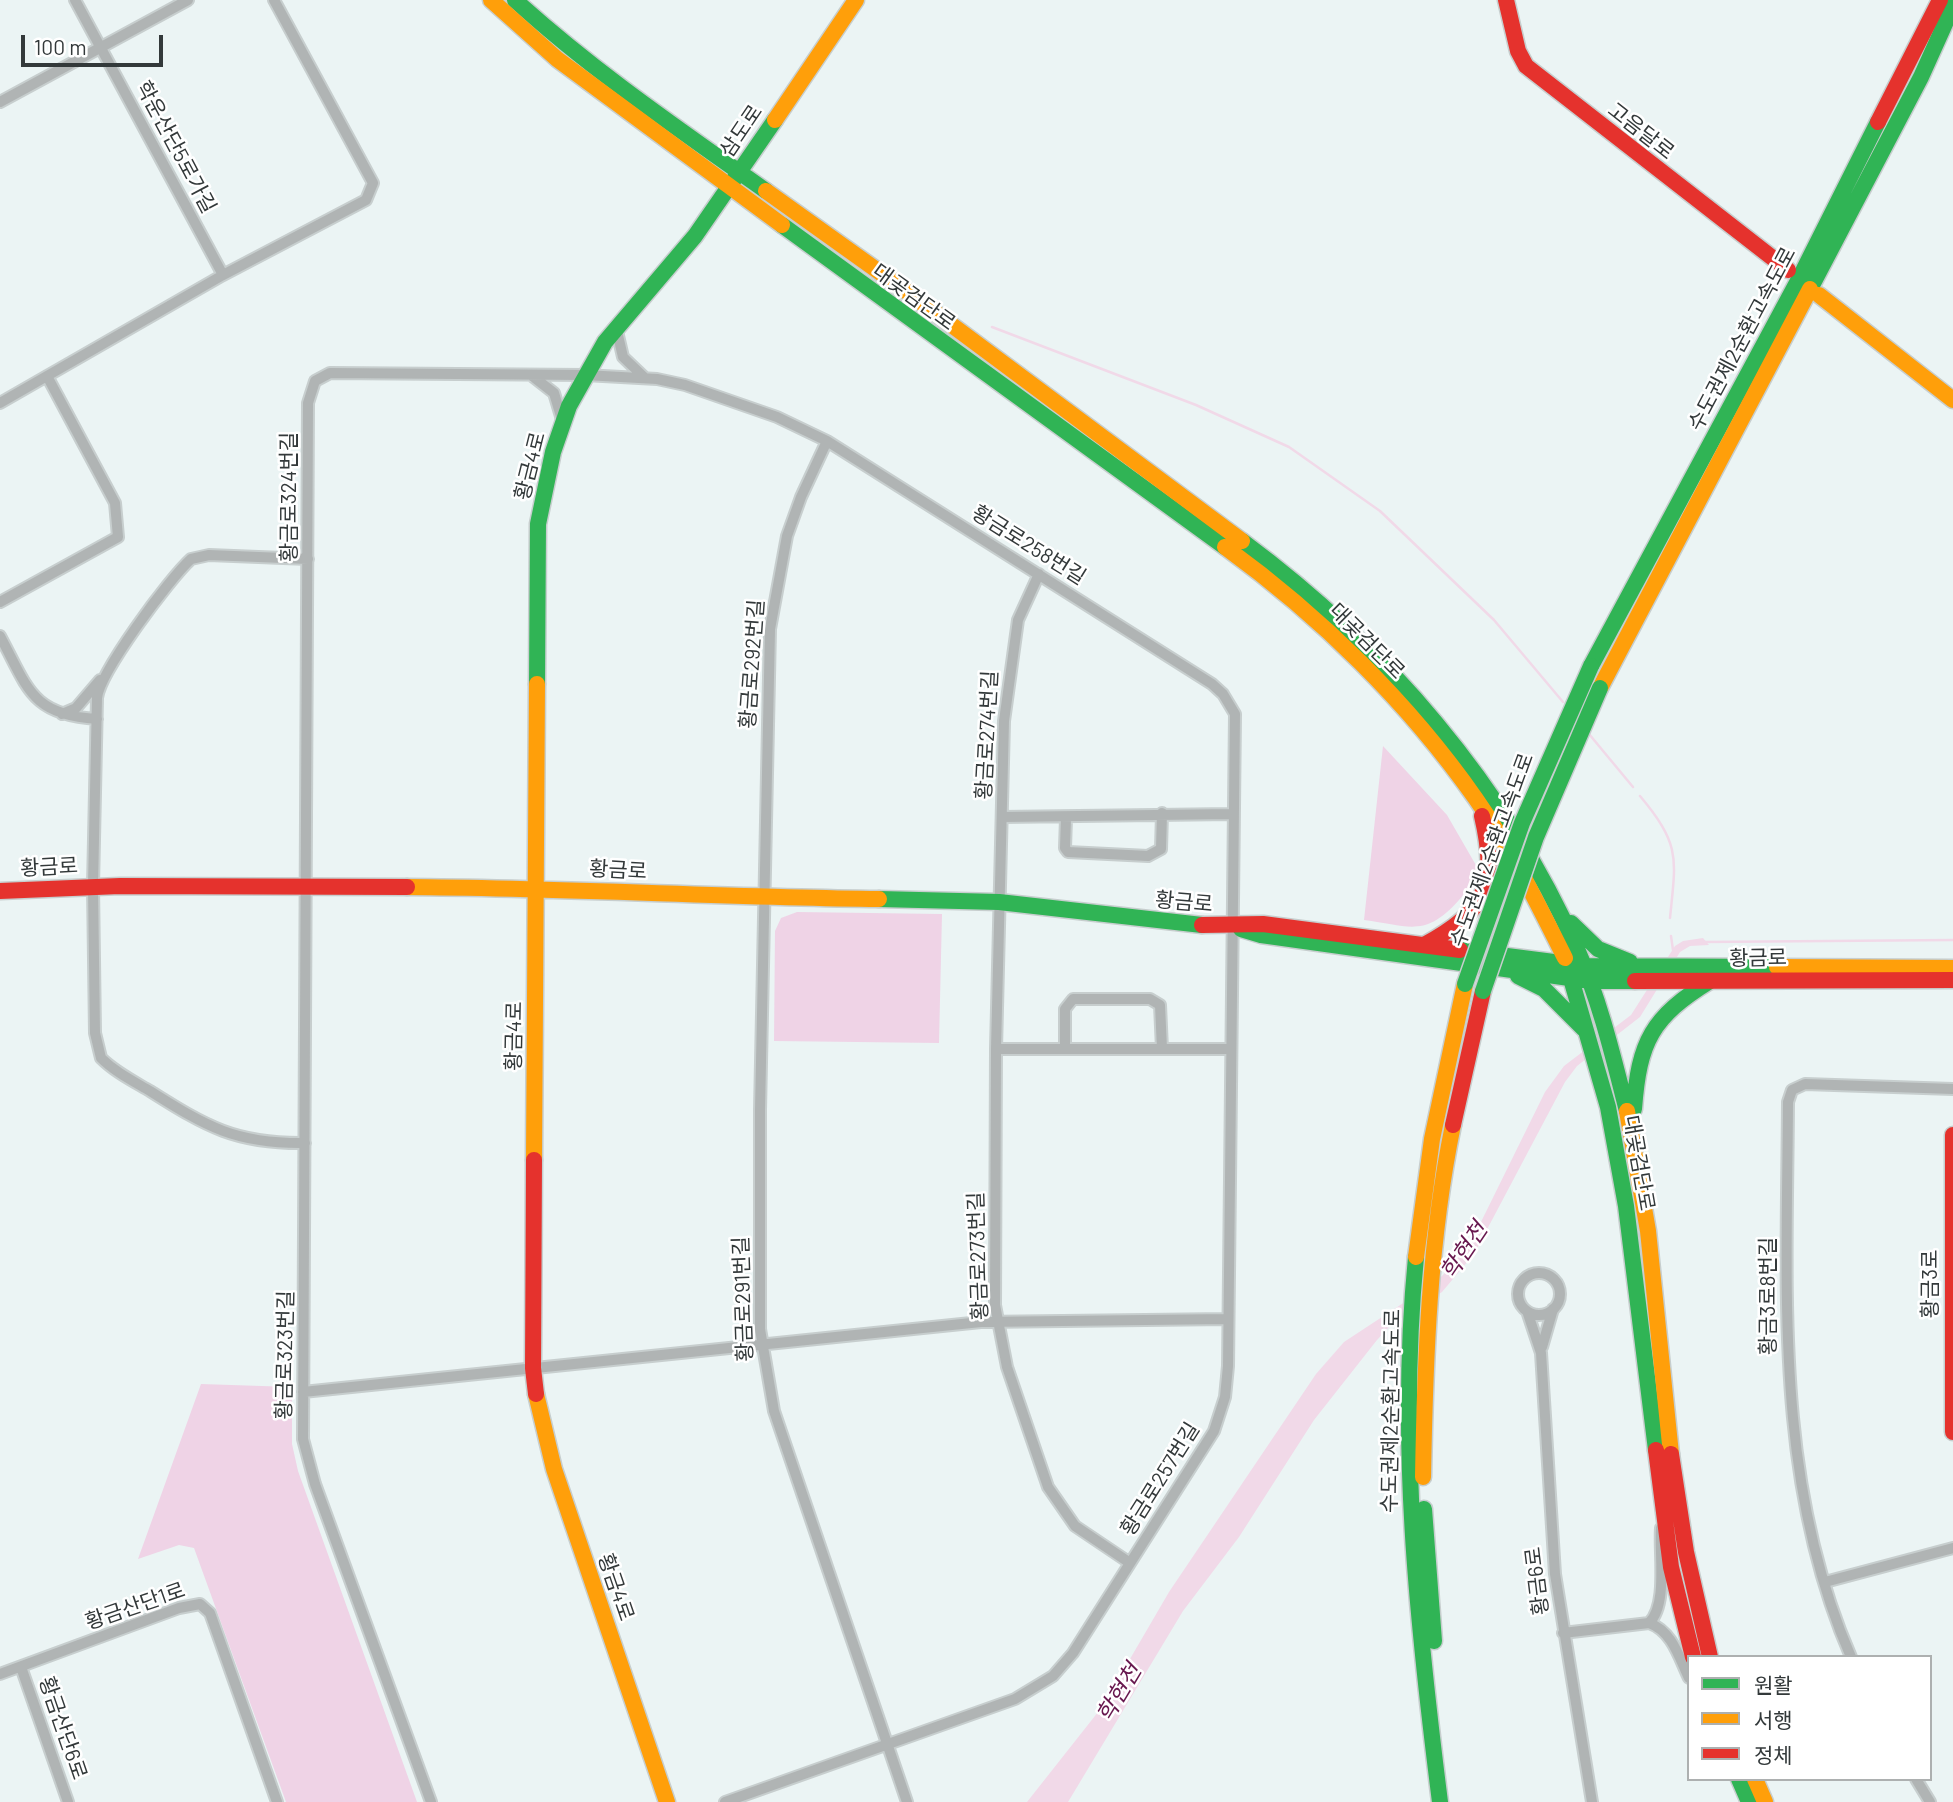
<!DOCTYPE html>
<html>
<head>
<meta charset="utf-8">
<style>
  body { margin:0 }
  #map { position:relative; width:1953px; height:1802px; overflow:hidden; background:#ebf4f4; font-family:Barlow,"Noto Sans KR",sans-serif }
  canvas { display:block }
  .legend { position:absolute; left:1687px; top:1655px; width:245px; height:126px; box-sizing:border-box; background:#fff; border:2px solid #adb0b0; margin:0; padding:9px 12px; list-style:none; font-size:21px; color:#33393a }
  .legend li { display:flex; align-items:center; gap:14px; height:35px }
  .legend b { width:35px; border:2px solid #adb0b0 }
  .scale { position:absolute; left:21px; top:35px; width:142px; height:32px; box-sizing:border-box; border:4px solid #33393a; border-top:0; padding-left:9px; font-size:21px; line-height:24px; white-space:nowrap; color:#33393a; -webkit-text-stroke:5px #fff; paint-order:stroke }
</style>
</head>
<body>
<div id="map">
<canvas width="1953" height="1802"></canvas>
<ul class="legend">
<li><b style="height:9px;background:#30b455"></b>원활</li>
<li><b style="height:9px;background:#ff9f0a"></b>서행</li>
<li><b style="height:9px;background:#e5322d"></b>정체</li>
</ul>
<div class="scale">100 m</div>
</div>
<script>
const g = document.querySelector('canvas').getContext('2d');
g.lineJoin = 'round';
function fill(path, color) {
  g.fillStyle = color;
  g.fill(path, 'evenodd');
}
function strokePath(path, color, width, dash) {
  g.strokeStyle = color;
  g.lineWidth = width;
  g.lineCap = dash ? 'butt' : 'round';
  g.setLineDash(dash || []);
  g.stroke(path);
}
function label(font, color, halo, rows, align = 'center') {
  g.font = font + ' Barlow,"Noto Sans KR",sans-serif';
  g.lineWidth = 5;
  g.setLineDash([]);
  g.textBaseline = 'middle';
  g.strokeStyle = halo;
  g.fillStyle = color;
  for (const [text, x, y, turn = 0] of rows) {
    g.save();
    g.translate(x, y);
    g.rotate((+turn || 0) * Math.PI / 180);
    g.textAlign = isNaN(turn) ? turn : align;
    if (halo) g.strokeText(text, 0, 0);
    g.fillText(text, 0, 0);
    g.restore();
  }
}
fill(new Path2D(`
  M1383,746L1447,815L1477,867C1476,879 1468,890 1459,900C1425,938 1410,926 1364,920Z
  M797,912L942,914L939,1043L774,1041L775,931L781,918Z
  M201,1384L292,1387V1444L298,1471L417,1802H286L194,1548L179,1545L138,1559Z`), '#efd3e6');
fill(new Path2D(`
  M1703,938L1709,945L1690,946L1680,952L1640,1017L1577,1066L1565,1082L1474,1254L1442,1292L1392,1324L1377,1340L1314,1420L1239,1537L1183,1611L1068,1802H1027L1102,1707L1169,1592L1316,1374L1344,1342L1420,1292L1442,1276L1457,1259L1479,1226L1545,1092L1564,1066L1631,1015L1675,946L1683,941Z`), '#f1d9e8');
strokePath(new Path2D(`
  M992,327L1196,405L1289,447L1380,511L1494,620L1563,702
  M1589,734L1633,787
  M1640,796C1681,845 1676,858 1670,918
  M1671,936L1673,950
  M1704,942L1953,940`), '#f1d9e8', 2.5);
const street = new Path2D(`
  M75,0L223,275
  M0,102L188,0
  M616,327L623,357L645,378
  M531,375L554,393L563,423
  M0,403L223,275L366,200L373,183L274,0
  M827,441L801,497L787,536L770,629L760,1110V1329L774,1411L907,1802
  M1039,574L1018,620L1004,721L996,1049L995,1305L1007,1367L1048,1487L1075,1526L1130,1563
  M0,602L118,537L115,503L47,376
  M0,636C28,688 31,715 97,719
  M62,714L76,708L100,680
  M1002,817L1232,814
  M1066,818L1065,848L1068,852L1148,856L1161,849L1162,813
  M1065,1048V1009L1073,999H1150L1160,1005L1162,1049
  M996,1049H1230
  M305,1143C236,1144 207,1127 150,1091C133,1081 115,1072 101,1058L95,1033L93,886L97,698C100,672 169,579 191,559L209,555L308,559
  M1518 1294a21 21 0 1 1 42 0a21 21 0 1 1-42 0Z
  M1527,1311L1541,1353L1555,1574L1592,1802
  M1542,1347L1553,1309
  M303,1392L981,1322L1227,1319
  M1825,1582L1953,1548
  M1649,1623C1668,1605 1659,1554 1661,1528
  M1563,1633L1649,1623C1672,1631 1679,1657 1689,1678
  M1851,1657C1774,1481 1787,1289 1788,1102L1792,1090L1805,1084L1953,1089
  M21,1667L68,1802
  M0,1674L179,1608L200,1604L210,1613L277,1802
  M1916,1779L1930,1802
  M431,1802L315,1484L303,1439L308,403L315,381L330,373L585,375L657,379L685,385L777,417L827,441L1212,684L1223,694L1235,714L1228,1366L1225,1397L1214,1431L1073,1653L1053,1676L1015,1699L725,1802`);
const fast = new Path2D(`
  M515,0C593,71 680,130 766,191
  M782,225L1225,547
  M1810,289L1921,77L1953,6
  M1242,541C1386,648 1504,784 1577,949C1600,1001 1613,1056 1627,1111
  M1591,666L1800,277L1878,122
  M537,684L538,524L553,452L569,406L605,342L695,236L775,120
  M879,899L999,902L1202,925
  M1571,923L1598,949L1630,962
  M1241,929L1261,935L1591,981H1635
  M1460,950L1585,966L1777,967
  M1565,958L1608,1107L1626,1206L1656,1450
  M1518,976L1544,989L1584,1029
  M1634,1109C1639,1041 1652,1017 1710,981
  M1416,1257C1398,1439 1417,1621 1440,1802
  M1424,1509L1434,1641
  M1739,1779L1749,1802`);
const slow = new Path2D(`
  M491,0L557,59L782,225
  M775,120L856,0
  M766,191L906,291L1242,541
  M1819,295L1953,400
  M1225,547C1320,616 1408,702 1476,799C1511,849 1538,904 1565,958
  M1600,688L1810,289
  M407,887C564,888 722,897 879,899
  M1777,967L1953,968
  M1627,1111L1648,1231L1671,1454
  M534,1160L537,684
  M1416,1257L1432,1139L1465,984
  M536,1394L554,1469L667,1802
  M1423,1477C1425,1359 1429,1241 1453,1125
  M1755,1779L1765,1802`);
const jam = new Path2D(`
  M1506,0L1518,51L1526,66L1788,270
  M1878,122L1940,0
  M0,891L120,886L407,887
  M1202,925L1263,924L1460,950
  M1424,945C1486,911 1498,885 1482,816
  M1635,981L1953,980
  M1453,1125L1483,991
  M1953,1135V1432
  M534,1160L533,1368L536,1394
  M1656,1450L1671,1567L1693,1657
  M1671,1454L1686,1552L1710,1657`);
strokePath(street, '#c7cece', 14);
strokePath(fast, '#c7cece', 19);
strokePath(slow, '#c7cece', 19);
strokePath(jam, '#c7cece', 19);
strokePath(street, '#b0b4b4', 10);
strokePath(fast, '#30b455', 16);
strokePath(slow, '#ff9f0a', 16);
strokePath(jam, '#e5322d', 16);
const fastBridge = new Path2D(`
  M1465,984L1522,823L1591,666
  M1483,991L1536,837L1600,688`);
strokePath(fastBridge, '#c7cece', 19, []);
strokePath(fastBridge, '#30b455', 16);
label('21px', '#33393a', '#fff', [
  ["삼도로",741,131,-56],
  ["고음달로",1641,131,38],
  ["학운산단5로가길",176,147,62],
  ["대곶검단로",914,297,36],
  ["수도권제2순환고속도로",1742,339,-62],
  ["황금4로",530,466,-76],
  ["황금로324번길",289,497,-90],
  ["황금로258번길",1029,545,32],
  ["대곶검단로",1367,641,45],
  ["황금로292번길",752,664,-86],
  ["황금로274번길",987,735,-87],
  ["수도권제2순환고속도로",1492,850,-70],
  ["황금로",49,867,-3],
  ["황금로",618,870,3],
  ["황금로",1184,902,5],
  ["황금로",1758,958,-1],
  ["황금4로",514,1036,-89],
  ["대곶검단로",1639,1163,80],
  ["황금로273번길",978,1256,-92],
  ["황금3로",1930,1284,-90],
  ["황금3로8번길",1768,1296,-90],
  ["황금로291번길",743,1299,-92],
  ["황금로323번길",285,1355,-89],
  ["수도권제2순환고속도로",1391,1411,-89],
  ["황금로257번길",1160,1479,-58],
  ["황금6로",1537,1581,-97],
  ["황금4로",616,1587,71],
  ["황금산단1로",135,1606,-19],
  ["황금산단6로",63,1728,71]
]);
label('italic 23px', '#67174e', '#fff', [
  ["학현천",1464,1251,-56],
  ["학현천",1119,1693,-59]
]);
</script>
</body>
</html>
